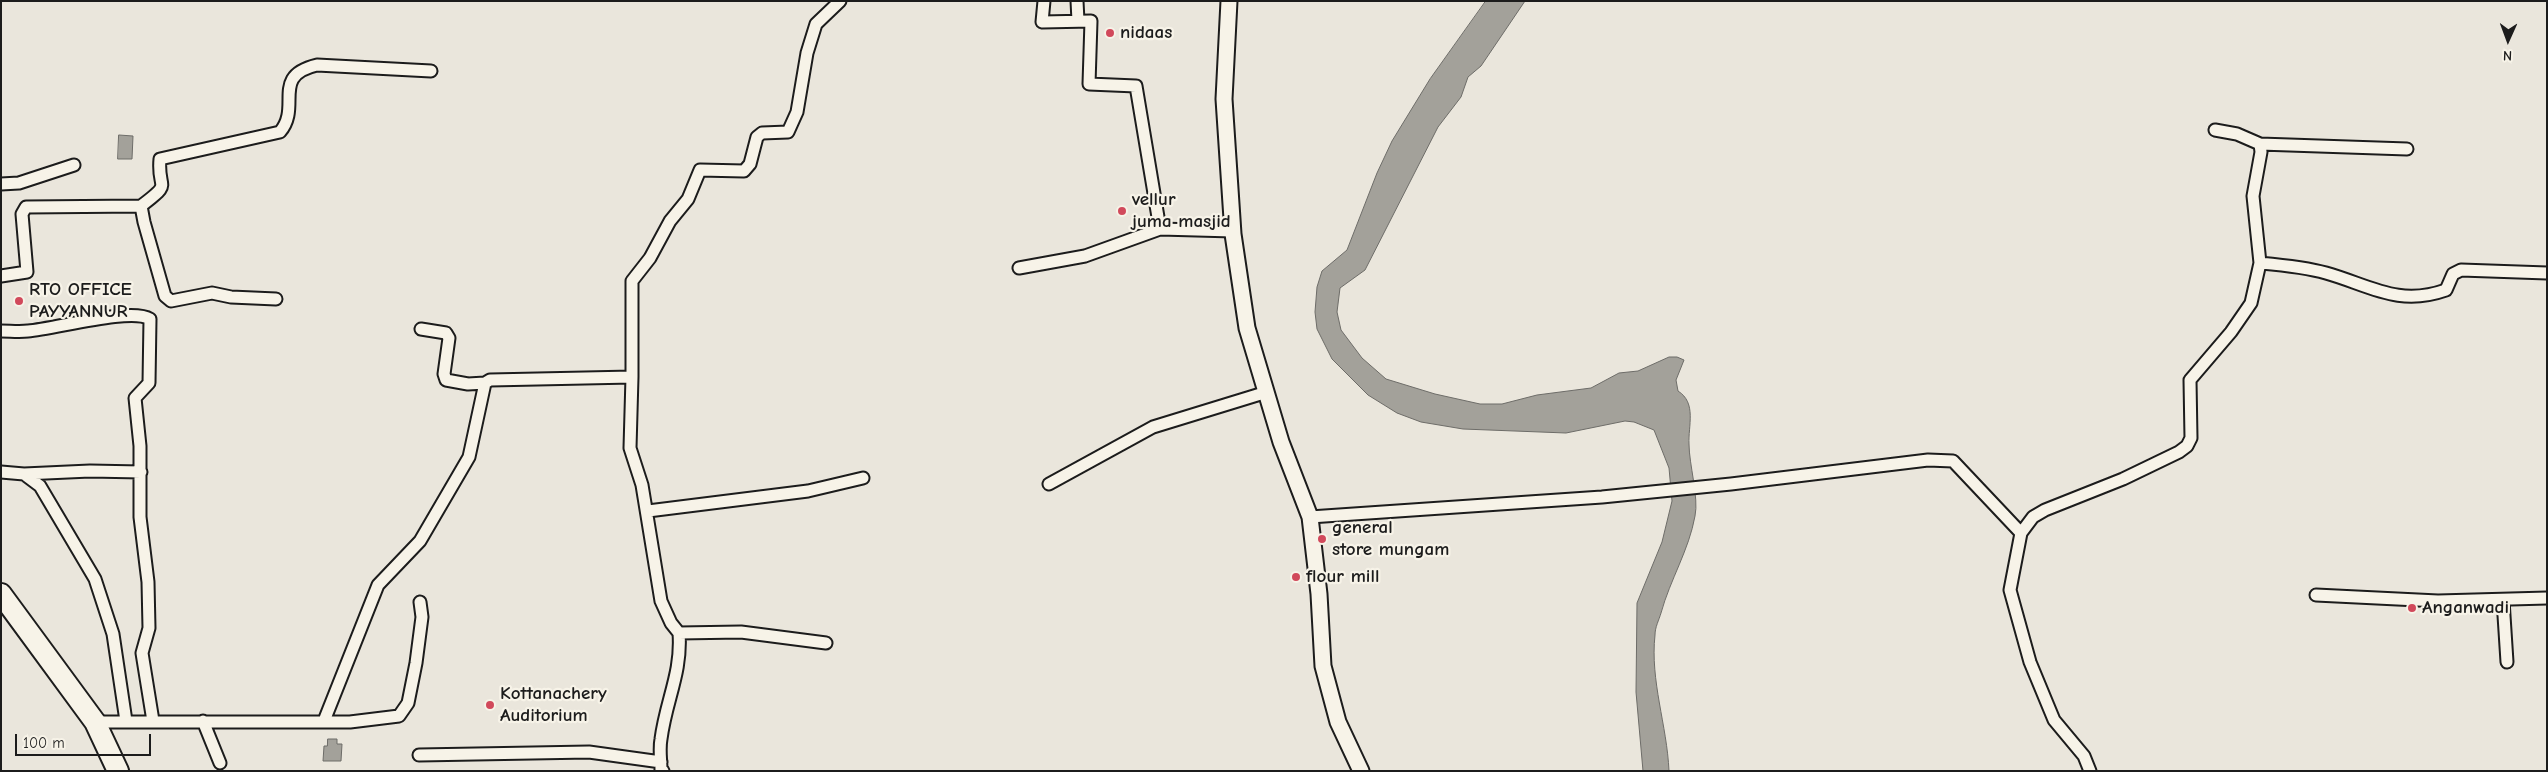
<!DOCTYPE html>
<html>
<head>
<meta charset="utf-8">
<style>
  body { margin:0 }
  #map { position:relative; width:2548px; height:772px; overflow:hidden; background:#eae6dc; font-family:"Comic Neue",sans-serif }
  canvas { display:block }
  .frame { position:absolute; inset:0; border:2px solid #1c1c1c; pointer-events:none }
  .north { position:absolute; left:2483px; top:15px; width:50px; height:50px; -webkit-text-stroke:4px #f7f3e8; paint-order:stroke; rotate:182deg; font-size:14px; font-weight:700; line-height:20px; text-align:center; color:#1c1c1c }
  .north::after { content:''; display:block; margin:auto; width:18px; height:22px; background:#1c1c1c; clip-path:polygon(50% 0,100% 100%,50% 72%,0 100%) }
  .scale { position:absolute; left:15px; top:734px; width:136px; height:22px; box-sizing:border-box; border:2px solid #1c1c1c; border-top:0; padding-left:6px; font-size:15px; line-height:18px; white-space:nowrap; color:#1c1c1c; -webkit-text-stroke:4px #f7f3e8; paint-order:stroke }
</style>
</head>
<body>
<div id="map">
<canvas width="2548" height="772"></canvas>
<div class="frame"></div>
<div class="north">N</div>
<div class="scale">100 m</div>
</div>
<script>
const g = document.querySelector('canvas').getContext('2d');
g.lineJoin = 'round';
function fill(path, color) {
  g.fillStyle = color;
  g.fill(path, 'evenodd');
}
function strokePath(path, color, width, dash) {
  g.strokeStyle = color;
  g.lineWidth = width;
  g.lineCap = dash ? 'butt' : 'round';
  g.setLineDash(dash || []);
  g.stroke(path);
}
function label(font, color, halo, rows, align = 'center') {
  g.font = font + ' "Comic Neue",sans-serif';
  g.lineWidth = 4.5;
  g.setLineDash([]);
  g.textBaseline = 'middle';
  g.strokeStyle = halo;
  g.fillStyle = color;
  for (const [text, x, y, turn = 0] of rows) {
    g.save();
    g.translate(x, y);
    g.rotate((+turn || 0) * Math.PI / 180);
    g.textAlign = isNaN(turn) ? turn : align;
    if (halo) g.strokeText(text, 0, 0);
    g.fillText(text, 0, 0);
    g.restore();
  }
}
const water = new Path2D(`
  M1486,1H1525L1481,66L1468,77L1461,97L1438,127L1365,270L1340,288L1337,312L1341,330L1362,358L1386,379L1435,394L1480,404H1502L1537,395L1591,388L1619,373L1638,371L1669,357H1677L1684,360L1676,380L1678,391C1697,403 1688,426 1689,444C1689,464 1699,498 1695,516C1689,550 1670,580 1661,613C1659,620 1655,627 1655,635C1650,681 1667,725 1669,771H1643L1636,692L1637,603L1662,542L1672,501L1669,468L1654,430L1634,422L1625,421L1566,433L1463,429L1421,422L1397,413L1368,395L1332,359L1317,329L1315,312L1317,287L1322,271L1347,250L1377,173L1392,141L1430,79Z
  M119,135L133,136L132,159H118Z
  M328,739H337V744H342L341,761H323L324,746H327Z`);
fill(water, '#a3a19a');
strokePath(water, '#6d6c68', 1);
const street = new Path2D(`
  M1044,1L1042,22L1091,21L1089,84L1136,86L1160,229L1233,231
  M1077,1L1078,21
  M2215,130L2237,134L2260,144L2261,152L2253,196L2260,263
  M2260,144L2407,149
  M1,184L19,183L74,165
  M141,206C174,181 157,191 160,159L280,132C302,106 270,76 317,65L431,71
  M1019,268L1085,256L1160,229
  M1,276L27,272L22,214L26,207L141,206L144,222L165,296L171,301L212,293L231,297L276,299
  M421,329L446,333L449,338L444,374L446,380L468,384L485,383
  M1,331C10,331 20,332 28,331C55,329 131,307 150,319L149,383L135,398L140,446V517L148,582L149,628L142,653L153,721
  M632,377V281L650,258L670,221L688,199L700,170L744,171L750,164L757,137L762,133L788,132L797,112L807,53L816,24L840,1
  M1,472L24,474L40,486L95,579L113,634L126,721
  M24,474L90,471L141,472
  M1049,484L1153,427L1267,392
  M648,511L808,491L863,478
  M1310,517L1602,497L1731,484L1928,460L1953,461L2021,533
  M2316,595L2438,601L2547,598
  M2503,600L2507,662
  M203,721L220,763
  M324,721L378,585L420,541L469,457L485,383L490,380L632,377L630,448L642,485L661,601L671,623L679,633L741,632L826,643
  M95,722H350L399,716L408,703L416,663L422,617L420,602
  M419,755L589,752L661,762
  M663,771L661,770C661,760 659,749 661,739C666,700 682,673 679,633
  M2090,771L2084,756L2054,720L2030,662L2010,590L2021,533L2033,517L2045,510L2123,479L2179,452L2187,446L2191,438L2190,380L2231,332L2251,303L2260,263C2282,265 2305,267 2326,273C2369,285 2398,307 2446,290L2453,274L2461,270L2547,273`);
const secondary = new Path2D(`
  M1229,1L1224,99L1233,234L1247,328L1281,442L1310,517L1319,594L1323,666L1338,722L1361,771`);
const highway = new Path2D(`
  M1,594L95,722L118,771`);
strokePath(street, '#1c1c1c', 15);
strokePath(secondary, '#1c1c1c', 19);
strokePath(highway, '#1c1c1c', 24);
strokePath(street, '#f7f3e8', 11);
strokePath(secondary, '#f7f3e8', 15);
strokePath(highway, '#f7f3e8', 20);
for (const [x, y, r, color] of [
  [1110,33,5,"#d1495b"],
  [1122,211,5,"#d1495b"],
  [19,301,5,"#d1495b"],
  [1322,539,5,"#d1495b"],
  [1296,577,5,"#d1495b"],
  [2412,608,5,"#d1495b"],
  [490,705,5,"#d1495b"]
]) {
  const dot = new Path2D();
  dot.arc(x, y, r, 0, 2 * Math.PI);
  g.fillStyle = color;
  g.fill(dot);
  strokePath(dot, '#f7f3e8', 2);
}
label('bold 19px', '#1c1c1c', '#f7f3e8', [
  ["nidaas",1120,33],
  ["vellur",1132,200],
  ["juma masjid",1132,222],
  ["RTO OFFICE",29,290],
  ["PAYYANNUR",29,312],
  ["general",1332,528],
  ["store mungam",1332,550],
  ["flour mill",1306,577],
  ["Anganwadi",2422,608],
  ["Kottanachery",500,694],
  ["Auditorium",500,716]
], 'left');
</script>
</body>
</html>
